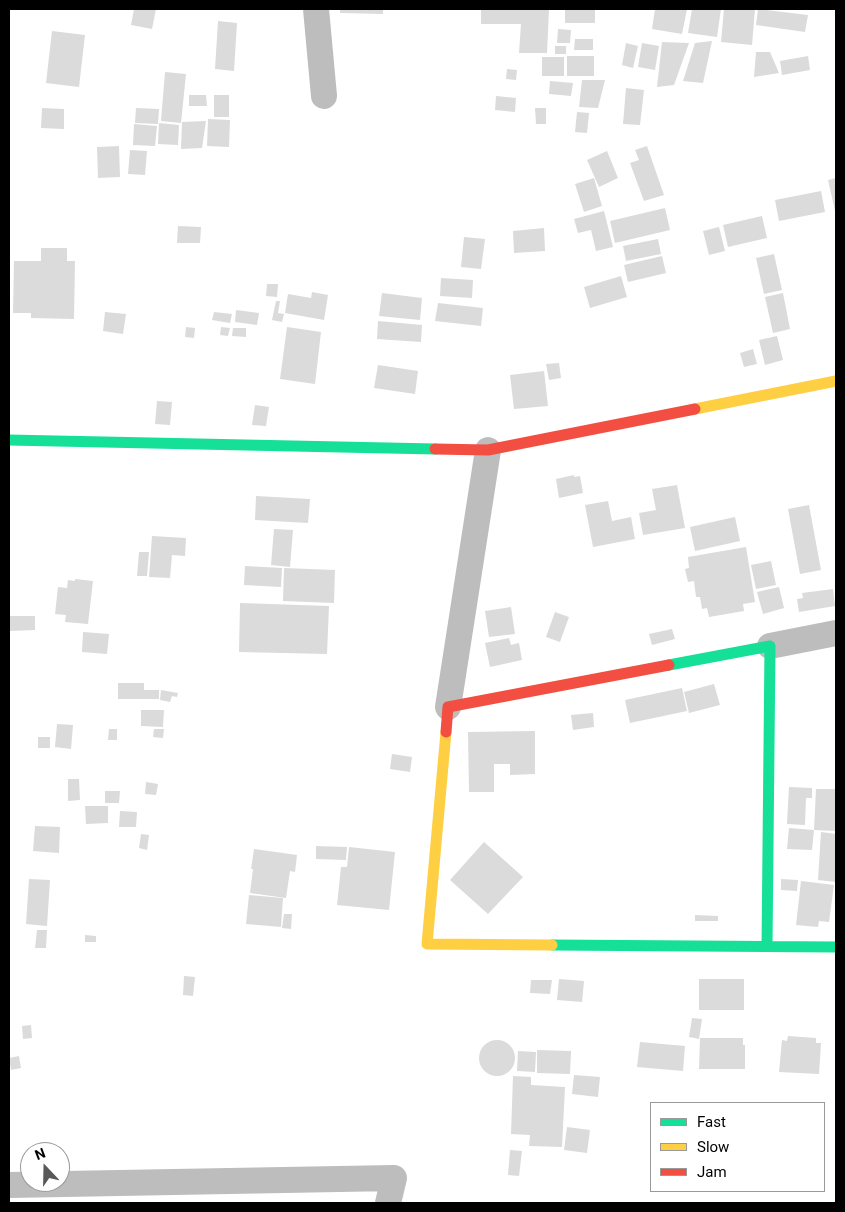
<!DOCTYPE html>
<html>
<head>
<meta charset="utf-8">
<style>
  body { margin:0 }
  #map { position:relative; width:845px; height:1212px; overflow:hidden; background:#fff; font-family:Roboto,sans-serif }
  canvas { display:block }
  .frame { position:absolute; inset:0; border:10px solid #000; pointer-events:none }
  .legend { position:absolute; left:650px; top:1102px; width:175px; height:90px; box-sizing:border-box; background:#fff; border:1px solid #999; margin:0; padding:6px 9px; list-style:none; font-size:15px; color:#000 }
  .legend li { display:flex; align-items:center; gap:10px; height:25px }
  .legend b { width:25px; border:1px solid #999 }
  .north { position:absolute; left:20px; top:1142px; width:50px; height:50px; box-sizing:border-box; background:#fff; border:1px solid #999; border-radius:50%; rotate:339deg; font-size:14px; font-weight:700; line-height:20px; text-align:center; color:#000 }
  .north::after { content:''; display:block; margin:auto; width:18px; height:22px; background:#595959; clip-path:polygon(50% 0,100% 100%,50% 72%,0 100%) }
</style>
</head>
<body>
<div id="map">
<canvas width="845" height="1212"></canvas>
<div class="frame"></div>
<ul class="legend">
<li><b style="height:6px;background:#16e098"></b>Fast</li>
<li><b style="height:6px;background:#ffcf43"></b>Slow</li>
<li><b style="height:6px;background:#f24e42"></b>Jam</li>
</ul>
<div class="north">N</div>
</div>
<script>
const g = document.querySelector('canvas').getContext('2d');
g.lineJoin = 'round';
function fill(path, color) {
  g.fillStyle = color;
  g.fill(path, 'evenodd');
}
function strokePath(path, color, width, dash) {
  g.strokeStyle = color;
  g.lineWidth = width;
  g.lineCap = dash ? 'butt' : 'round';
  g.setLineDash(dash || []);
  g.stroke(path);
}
fill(new Path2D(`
  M134,9H156L152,29L131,25Z
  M340,9H383V14L340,13Z
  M481,9H549L547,53H519L521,24H481Z
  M565,9H595V23H565Z
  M655,9H687L682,34L652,29Z
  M692,9H721L717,37L688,33Z
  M724,9H755L752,45L721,42Z
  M758,9L808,15L805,32L756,25Z
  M218,21L237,23L234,71L215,69Z
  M558,29L571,30L570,43H557Z
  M52,31L85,35L79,87L46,83Z
  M575,39H593V50H574Z
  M712,41L703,83L683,81L695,43Z
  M662,42L689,43L674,85L657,87Z
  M626,43L638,46L633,68L622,65Z
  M642,43L659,46L655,70L638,67Z
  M555,46H566V54H555Z
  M756,52H770L779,73L754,77Z
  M567,56H594V76H567Z
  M808,56L810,70L782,75L780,61Z
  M542,57H564V76H542Z
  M507,69L517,70L516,80L506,79Z
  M165,72L186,74L181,123L161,121Z
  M582,80H605L598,108L579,107Z
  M550,81L573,83L571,96L549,94Z
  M626,88L644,90L640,125L623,124Z
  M189,95H206L207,106H189Z
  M214,95H229V117H214Z
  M496,96L516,98L515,112L495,110Z
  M42,108L64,109V129L41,128Z
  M136,108L159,109L158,124L135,123Z
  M535,108H546V124H536Z
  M577,112L589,113L587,133L575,132Z
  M208,119L230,120L229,147L207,146Z
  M206,121L202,148L181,149L182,122Z
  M159,123L179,125L178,145L158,144Z
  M134,124L157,126L155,146L133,145Z
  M119,146L120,177L98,178L97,147Z
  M647,146L664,195L644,201L630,163L639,160L635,150Z
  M130,150L147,151L145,175L128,174Z
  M607,151L618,178L599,187L587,160Z
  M594,178L602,206L584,212L575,184Z
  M836,178V211H835L828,180Z
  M821,191L825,212L779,221L775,200Z
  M665,208L670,230L615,243L610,221Z
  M604,211L613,247L596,251L591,230L578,233L574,219Z
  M762,216L767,238L728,247L723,225Z
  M178,226L201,227L200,243H177Z
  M719,227L725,251L709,255L703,231Z
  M544,228L545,251L514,253L513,231Z
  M464,237L485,239L481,269L461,267Z
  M658,239L661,254L626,261L623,246Z
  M41,248H67V261H75L74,319L31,318V313H13L14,261H41Z
  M774,254L782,290L764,294L756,258Z
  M662,256L666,273L628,282L624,265Z
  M621,276L627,297L590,308L584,287Z
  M441,278L473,280L472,298L440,296Z
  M267,284H278L277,297L266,296Z
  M312,292L328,295L324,320L285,313L288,294L311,298Z
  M382,293L422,298L420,320L379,316Z
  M783,293L790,329L773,333L765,297Z
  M276,301H280L278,313L284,314L282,322L272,320Z
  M438,303L483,308L481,326L435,321Z
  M236,310L259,313L257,325L235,322Z
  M105,312L126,314L123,334L103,331Z
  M214,312L232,314L230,323L212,320Z
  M378,321L422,325L421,342L377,339Z
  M186,327L195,328L194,338L185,337Z
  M221,327L230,328L228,336L220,335Z
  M287,327L321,332L315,384L280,379Z
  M233,328H246V337L232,336Z
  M777,336L783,360L765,365L759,340Z
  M753,349L757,364L744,367L740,353Z
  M559,363L561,378L549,380L546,364Z
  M378,365L418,371L415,394L374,388Z
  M544,371L548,406L514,409L510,375Z
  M157,401L172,402L170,425L155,424Z
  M255,405L269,407L266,426L252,425Z
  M574,475V477L580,476L583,493L559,498L556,479Z
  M677,485L685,528L643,535L639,513L656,510L652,489Z
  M256,496L310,499L308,523L255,520Z
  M608,501L612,521L631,517L635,539L593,547L585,505Z
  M809,505L821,570L800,574L788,509Z
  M735,517L740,541L695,551L690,527Z
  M274,529L293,530L290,567L271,565Z
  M152,536L186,538L185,556L172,555L170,578L149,577Z
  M746,547L755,602L743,604L744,611L709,617L707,608L702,609L700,597H696L694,581L688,582L685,569L689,568L688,557Z
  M139,552H149L147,576H137Z
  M771,561L776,585L756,589L751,565Z
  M245,566L282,568L281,587L244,585Z
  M284,568L335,570L334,603L283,601Z
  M75,579L93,581L88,624L65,622L66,615L55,614L58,587L67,588L68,580L75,581Z
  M779,587L784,608L763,614L757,592Z
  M833,589L835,606L799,612L797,599L803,598L802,593Z
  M240,603L329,606L327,654L239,652Z
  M511,607L515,634L489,637L485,611Z
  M555,612L569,617L560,642L546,637Z
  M9,616H35V630L9,631Z
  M672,629L675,639L652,645L649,634Z
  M83,632L109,634L107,654L82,652Z
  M509,638L511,645L519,643L522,660L490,667L485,643Z
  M118,683H144V690H159V699H118Z
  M714,684L720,705L689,713L684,692Z
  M682,688L687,711L630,723L625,700Z
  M161,690L178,693L177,697L172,696L170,702L160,700Z
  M141,710H164L163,727L141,726Z
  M593,713L594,727L573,730L571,715Z
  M57,724L73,725L71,749L55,747Z
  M109,729H117V740H108Z
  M154,729H164L163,738L153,737Z
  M535,731V774L510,775V764H494V792H469L468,732Z
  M38,737H50V748H38Z
  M392,754L412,757L410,772L390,769Z
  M68,779H79L80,800L68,801Z
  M146,782L158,784L156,795L145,794Z
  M789,787L812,788V798H806L805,825L787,824Z
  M816,789H836V831L814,830L812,850L787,849L789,828L814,830Z
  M105,791H120L119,803H105Z
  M85,806H108V823L86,824Z
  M120,811L137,812L136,827H119Z
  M35,826L60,827L59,853L33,851Z
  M821,832L836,834V882L818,880Z
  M141,834L149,835L147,850L139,848Z
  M484,842L523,877L488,914L450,880Z
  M316,846L347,847L346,860L316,859Z
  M349,847L395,852L389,910L337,905L341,867H347Z
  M254,849L297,855L295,872L290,871L286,898L250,893L253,869H251Z
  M29,879L50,880L47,926L26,924Z
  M781,879L798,880L797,891L781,890Z
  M801,881L834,885L829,922L819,921L818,927L796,925Z
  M249,895L283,898L281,927L246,924Z
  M284,914H292L291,929L282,928Z
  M695,915L718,916V921H695Z
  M37,930H47L46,948H35Z
  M85,935L96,936V942H85Z
  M184,976L195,977L193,996L183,995Z
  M559,979L584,981L582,1002L557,1000Z
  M699,979H744V1010H699Z
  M531,980H552L550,994L530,993Z
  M692,1018L702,1019L699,1039L689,1037Z
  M31,1025L32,1038L23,1039L22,1026Z
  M788,1036L816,1038V1043H821L819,1074L779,1072L782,1040L787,1041Z
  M700,1038H743V1045H745V1069H699Z
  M479 1058a18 18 0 1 1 36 0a18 18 0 1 1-36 0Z
  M640,1042L685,1046L683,1071L637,1067Z
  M537,1050L571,1051L570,1074L537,1073Z
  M518,1051L536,1052L535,1072L517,1071Z
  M19,1056L21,1068L11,1070L9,1058Z
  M574,1075L600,1077L598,1097L572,1094Z
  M513,1076L531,1077V1085L565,1087L562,1147L529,1146L530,1135L511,1134Z
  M567,1127L590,1130L587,1153L564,1150Z
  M510,1150L522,1151L519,1176L508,1175Z`), '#dbdbdb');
strokePath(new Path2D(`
  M316,9L324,96
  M770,646L836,633
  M448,707L488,450
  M9,1185L394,1178L388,1203`), '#bdbdbd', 26);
strokePath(new Path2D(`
  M9,440L435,449
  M669,665L770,646L767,946
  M552,945L836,947`), '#16e098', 11);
strokePath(new Path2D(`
  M695,409L836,381
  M446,732L427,944L552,945`), '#ffcf43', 11);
strokePath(new Path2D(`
  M435,449L488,450L695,409
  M446,732L448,707L669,665`), '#f24e42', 11);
</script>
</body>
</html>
